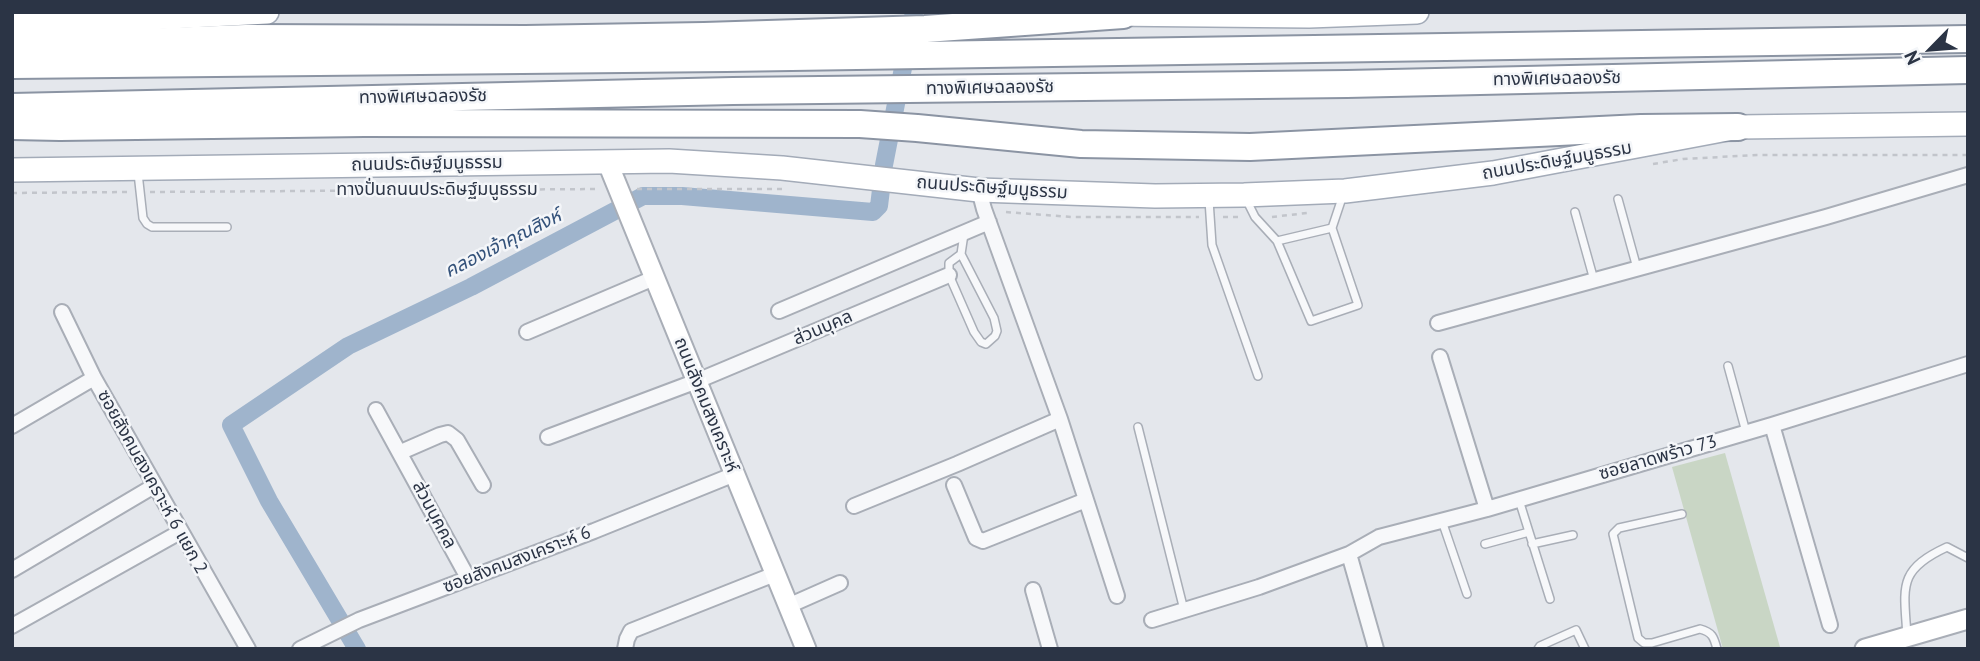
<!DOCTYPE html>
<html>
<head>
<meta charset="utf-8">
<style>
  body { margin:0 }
  #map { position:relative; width:1980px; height:661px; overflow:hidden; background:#e4e7ec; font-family:"PT Sans",sans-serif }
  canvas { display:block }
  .frame { position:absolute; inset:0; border:14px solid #2b3445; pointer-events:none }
  .north { position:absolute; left:1896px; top:14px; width:70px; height:70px; -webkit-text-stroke:5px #f4f6f9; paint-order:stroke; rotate:245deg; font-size:19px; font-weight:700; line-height:28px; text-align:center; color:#2b3445 }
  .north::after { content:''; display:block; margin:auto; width:24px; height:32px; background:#2b3445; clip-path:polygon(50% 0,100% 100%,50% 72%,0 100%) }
</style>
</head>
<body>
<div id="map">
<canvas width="1980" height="661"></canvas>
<div class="frame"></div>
<div class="north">N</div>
</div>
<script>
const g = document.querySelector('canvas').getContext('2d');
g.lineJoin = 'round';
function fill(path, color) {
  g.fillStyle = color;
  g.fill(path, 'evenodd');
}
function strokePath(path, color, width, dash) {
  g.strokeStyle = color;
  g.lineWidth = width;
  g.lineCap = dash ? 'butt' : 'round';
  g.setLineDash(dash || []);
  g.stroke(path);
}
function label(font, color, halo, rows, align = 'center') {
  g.font = font + ' "PT Sans","Noto Sans Thai",sans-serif';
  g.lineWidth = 5;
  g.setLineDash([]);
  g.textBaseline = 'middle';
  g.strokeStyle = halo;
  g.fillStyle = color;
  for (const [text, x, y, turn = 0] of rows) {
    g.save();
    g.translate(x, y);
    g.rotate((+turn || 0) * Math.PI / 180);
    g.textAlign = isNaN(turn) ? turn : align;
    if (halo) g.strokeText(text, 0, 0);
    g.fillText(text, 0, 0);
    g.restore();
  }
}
fill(new Path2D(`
  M1725,453L1780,647L1774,649H1723L1672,467Z`), '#c9d6c5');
strokePath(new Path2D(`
  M357,649L269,501L231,425L348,346L471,287L643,196H682L873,212L879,206L884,165L914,12`), '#9fb4cc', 18);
const lane = new Path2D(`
  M138,173L143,218L147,224L152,227H227
  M1245,197L1255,217L1277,241L1332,228L1343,195
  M1618,199L1637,268
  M1209,200L1212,245L1258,376
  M1575,212L1594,280
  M1277,241L1311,321L1358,305L1332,228
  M961,254L949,263V275L974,332L981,342L986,344L995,336L997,331L994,318L961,254L964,234
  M1728,366L1746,432
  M1138,427L1184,610
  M1519,500L1550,599
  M1682,514L1619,528L1613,534L1638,638L1644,643H1652L1700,629C1712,632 1714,637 1717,649
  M1442,521L1467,594
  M1485,544L1529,532
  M1532,544L1573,535
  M1907,636C1904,587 1897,570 1947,547L1968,558
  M1538,649L1540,646L1576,630L1585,649`);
const street = new Path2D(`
  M979,190L984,209L1060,419L1117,596
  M779,311L989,222
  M62,312L94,378L248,649
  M1438,323L1826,217L1968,175
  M527,332L654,278
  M1440,357L1487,509
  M376,410L468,578
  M1772,425L1830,625
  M12,426L94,378
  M548,437L697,381L949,275
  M401,452L440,435L448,433L457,440L483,485
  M954,485L976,538L983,541L1086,500
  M854,506L957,464L1060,419
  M1349,554L1376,649
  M12,570L154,486
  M1033,590L1050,649
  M788,606L840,583
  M1152,620L1259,587L1349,554L1379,537L1487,509L1772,425L1968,364
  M12,626L180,532
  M300,649L359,620L594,531L735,474
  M625,649L627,639L631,631L775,574`);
const secondary = new Path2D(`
  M607,161L806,649
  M1865,649L1968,619`);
const primary = new Path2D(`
  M1106,14L1309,16L1417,12
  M12,25L267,12
  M12,170L669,161L782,168L979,190L1155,196L1244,195L1345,191L1493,173L1738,127L1968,124`);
const highway = new Path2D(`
  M12,47L246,38L525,39L704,36L925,29L1123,15
  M12,65L726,58L1968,39
  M12,107L733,91L1347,84L1968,70
  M12,126L60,127L364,123L860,124L917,128L1081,144L1250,147L1641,128L1738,127`);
strokePath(lane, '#a9aeb7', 10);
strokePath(street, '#a9aeb7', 18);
strokePath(secondary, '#a9aeb7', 23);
strokePath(primary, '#a3abb8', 26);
strokePath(highway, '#8b94a3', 30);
strokePath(new Path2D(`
  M1653,164L1683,159L1757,155H1968
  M637,189H784
  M150,192L599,189
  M12,193L130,192
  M1006,212L1071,217H1199
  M1223,217H1241
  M1272,217L1307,213`), '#c2c5cb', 2.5, [5, 5]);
strokePath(lane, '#f7f8fa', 7);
strokePath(street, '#f7f8fa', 14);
strokePath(secondary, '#fff', 19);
strokePath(primary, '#fff', 23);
strokePath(highway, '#fff', 26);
label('18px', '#2b3445', '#f4f6f9', [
  ["ทางพิเศษฉลองรัช",1557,79,-1],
  ["ทางพิเศษฉลองรัช",990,88,-1],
  ["ทางพิเศษฉลองรัช",423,97,-1],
  ["ถนนประดิษฐ์มนูธรรม",1557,161,-10],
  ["ถนนประดิษฐ์มนูธรรม",427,164,-1],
  ["ถนนประดิษฐ์มนูธรรม",992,188,4],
  ["ทางปั่นถนนประดิษฐ์มนูธรรม",437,190],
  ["ส่วนบุคล",823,328,-23],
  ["ถนนสังคมสงเคราะห์",706,405,68],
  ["ซอยลาดพร้าว 73",1658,458,-16],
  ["ซอยสังคมสงเคราะห์ 6 แยก 2",152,482,61],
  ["ส่วนบุคคล",434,515,62],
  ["ซอยสังคมสงเคราะห์ 6",517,560,-21]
]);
label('italic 19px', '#34527a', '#f4f6f9', [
  ["คลองเจ้าคุณสิงห์",503,244,-27]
]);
</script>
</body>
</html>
